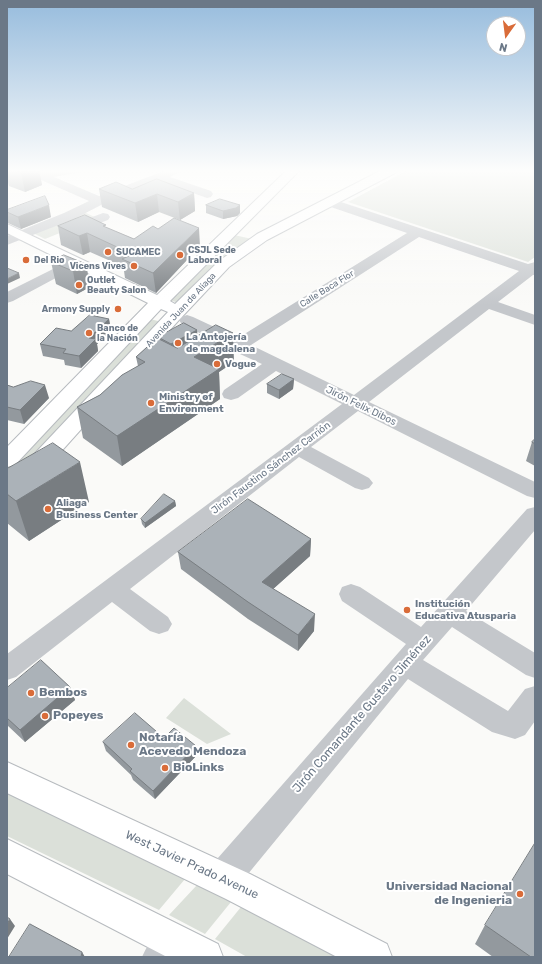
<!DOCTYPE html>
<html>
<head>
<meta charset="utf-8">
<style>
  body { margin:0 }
  #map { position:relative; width:542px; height:964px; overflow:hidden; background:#fafaf8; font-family:Rubik,sans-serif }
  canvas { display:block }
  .frame { position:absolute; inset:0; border:8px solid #6b7887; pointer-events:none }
  .north { position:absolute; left:486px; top:16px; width:40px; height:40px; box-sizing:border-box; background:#fff; border:1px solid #c4c9cf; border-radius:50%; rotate:194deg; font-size:11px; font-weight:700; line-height:16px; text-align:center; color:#6b7887 }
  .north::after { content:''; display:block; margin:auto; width:14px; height:18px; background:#d96c39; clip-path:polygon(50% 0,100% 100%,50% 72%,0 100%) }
</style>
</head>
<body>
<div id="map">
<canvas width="542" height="964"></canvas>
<div class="frame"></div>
<div class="north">N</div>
</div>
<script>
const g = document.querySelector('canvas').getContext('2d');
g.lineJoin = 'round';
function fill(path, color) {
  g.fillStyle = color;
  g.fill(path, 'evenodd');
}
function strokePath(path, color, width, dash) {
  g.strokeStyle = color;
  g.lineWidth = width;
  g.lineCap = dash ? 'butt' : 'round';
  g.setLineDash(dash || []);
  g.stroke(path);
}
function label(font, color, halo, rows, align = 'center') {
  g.font = font + ' Rubik,sans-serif';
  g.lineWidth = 4;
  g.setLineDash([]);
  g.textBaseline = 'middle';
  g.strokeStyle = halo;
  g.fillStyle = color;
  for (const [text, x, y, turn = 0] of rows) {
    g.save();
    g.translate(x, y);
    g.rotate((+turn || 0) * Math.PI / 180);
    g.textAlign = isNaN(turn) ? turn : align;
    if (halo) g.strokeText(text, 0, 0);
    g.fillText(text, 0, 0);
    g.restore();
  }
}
fill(new Path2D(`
  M408,170H535V257L528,262L348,202Z
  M84,212L97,218L45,239L33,233Z
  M234,235L252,239L185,305L163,298Z
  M146,318L166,323L7,490V465Z
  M184,698L231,734L207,744L166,718Z
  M7,793L185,879L159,910L7,836Z
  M197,885L231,902L205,934L169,915Z
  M241,907L337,957H247L215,939Z`), '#dbe0d9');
const major = new Path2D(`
  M287,170H300L170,301L175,304L219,261L257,234L382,170H397L395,173L267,240L229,267L179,320L15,503L7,505V483L168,312L161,309L15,465L7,467V447L148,303L7,233V224L157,295Z
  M7,762L250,874L387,944L392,957H337L226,899L7,793Z
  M7,839L218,944L223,957H167L7,874Z`);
strokePath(major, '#b7bbbf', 2);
fill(new Path2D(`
  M21,170H84L82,172L54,177L99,196L166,170H182L180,172L170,177L211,191L213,194L211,197L207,198L159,181L103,204L74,219L7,245V236L64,213L89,201L23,172Z
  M329,198L528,264L535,262V275H533L498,302L535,315V325L489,309L369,402L535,482V498L527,496L358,411L311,447L369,478L373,483L369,488L362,490L355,488L299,457L130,589L168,617L172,624L168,631L159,634L150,631L112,602L16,677L7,680V654L342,404L276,371L238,398L231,400L224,398L222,394L224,390L262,364L231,350L181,323L179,320L181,317L187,315L193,317L238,338L407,233L325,205L323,202L325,199ZM419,237L519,271L354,395L251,345Z
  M103,213L108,214L110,217L108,220L68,235L63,234L61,231L63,228Z
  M75,258L80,259L82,262L80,265L13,301L7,303V292Z
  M535,507V530L466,611L535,653V678L526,675L452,627L423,660L508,711L525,689L535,686V721L525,735L515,739L492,732L408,679L234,891L222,895L210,891L206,879L210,867L406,644L342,601L339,594L342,587L351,584L360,587L421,627L527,509Z
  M173,924L185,929L190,941L182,957H142C150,940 156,931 173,924Z`), '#c4c7cb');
fill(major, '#fff');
fill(new Path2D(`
  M7,170H39L42,185L25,192L9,186L7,179Z
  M99,189H132L194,193L195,211L180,220L159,212L138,222L102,207Z
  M206,205H240V213L237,216L223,219L206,213Z
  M7,210L51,217L21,229L8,223L7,220Z
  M58,226L107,228L134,239L200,246L156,293L125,278L124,271L116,268L115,263L90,252L83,255L61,245Z
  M51,262L86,264L90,287L77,294L56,284Z
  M109,319L111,331L97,344L98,351L81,368L65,365L64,360L43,356L40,344L71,331Z
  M197,330V336L234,362L219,372L220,399L122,466L83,438L77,407L100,395L138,366L136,357L158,338V337Z
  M294,379L293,389L279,399L267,393V384Z
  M7,385L13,387L49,398L24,424L7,420Z
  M535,439V466L526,461L532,442Z
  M7,469L89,502L29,541L7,523Z
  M175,501L176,506L145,528L142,524L141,519Z
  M311,539L310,556L273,589L314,631L298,651L248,619L181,569L178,552Z
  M70,687L75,700L25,742L7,725V688Z
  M164,738L196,746L197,755L155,799L133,780L131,775L106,751L103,742Z
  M485,925L535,957H493L475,944Z`), '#93999e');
fill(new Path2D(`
  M26,170H39L42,185L25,192L21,172Z
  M194,193L195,211L180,220L178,202Z
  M157,194L159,212L138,222L135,203Z
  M49,205L51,217L21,229L18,217Z
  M240,205V213L237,216L223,219V211Z
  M199,228L200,246L156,293L153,273Z
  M87,233L90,252L83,255L79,236Z
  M86,264L90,287L77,294L73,271Z
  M19,273L20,278L7,284V279Z
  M109,319L111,331L97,344L98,351L81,368L79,356L89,338Z
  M197,330L198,339L172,353L171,344Z
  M233,333L234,362L219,372L220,399L122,466L117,436L194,357Z
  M294,379L293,389L279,399V390Z
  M45,385L49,398L24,424L20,410Z
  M80,462L89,502L29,541L16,501Z
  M175,501L176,506L145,528V523Z
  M311,539L310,556L262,599V582Z
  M315,614L314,631L298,651V635Z
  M70,687L75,700L25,742L20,730Z
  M196,746L197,755L155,799L153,791Z
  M10,919L15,926L7,939V924Z
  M82,952L85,957H81Z`), '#787d81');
const building = new Path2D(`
  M14,170H26L21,172Z
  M157,179L194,193L178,202L157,194L135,203L99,189L116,182L132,189Z
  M45,196L49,205L18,217L7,212V210Z
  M220,199L240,205L236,208L223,211L206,205Z
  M85,215L106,225L103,226L134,239L153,226L158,229L174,218L199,228L153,273L122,259L129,256L113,249L117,247L87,233L79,236L58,226Z
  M64,255L86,264L73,271L51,262Z
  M7,268L19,273L7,279Z
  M90,315L109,319L89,338L96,339L79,356L63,353L66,349L40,344L56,328L71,331Z
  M184,323L197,330L171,344L158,337Z
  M216,325L233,333L194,357L219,369L117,436L77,407L100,395L122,375L145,362L136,357L157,338L177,348Z
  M282,374L294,379L279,390L267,384Z
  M31,381L45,385L20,410L7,407V385L13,387Z
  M535,439V444L532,442Z
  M53,443L80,462L16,501L7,494V469Z
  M164,494L175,501L145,523L141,519Z
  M248,499L311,539L262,582L315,614L298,635L248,602L178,552Z
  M41,660L70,687L20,730L7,718V688Z
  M135,713L164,738L174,728L196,746L153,791L130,771L132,769L103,742Z
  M535,843V957H531L485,925Z
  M7,917L10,919L7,924Z
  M30,924L82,952L81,957H9Z`);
fill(building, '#abb2b8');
strokePath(building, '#787d81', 1);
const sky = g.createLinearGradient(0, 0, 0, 305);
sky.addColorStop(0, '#97bcdd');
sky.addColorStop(0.56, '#fdfdfc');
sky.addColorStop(1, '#fdfdfc00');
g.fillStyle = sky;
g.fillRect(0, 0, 542, 305);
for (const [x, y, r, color] of [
  [108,252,4,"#d96c39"],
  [180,255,4,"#d96c39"],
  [26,260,4,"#d96c39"],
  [134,266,4,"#d96c39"],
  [79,285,4,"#d96c39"],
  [118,309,4,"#d96c39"],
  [89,333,4,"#d96c39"],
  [178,343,4,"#d96c39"],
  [217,364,4,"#d96c39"],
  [151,403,4,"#d96c39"],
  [48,509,4,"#d96c39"],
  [407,610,4,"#d96c39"],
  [31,693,4,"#d96c39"],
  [45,716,4,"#d96c39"],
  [131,745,4,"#d96c39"],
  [165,768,4,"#d96c39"],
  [520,894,4,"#d96c39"]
]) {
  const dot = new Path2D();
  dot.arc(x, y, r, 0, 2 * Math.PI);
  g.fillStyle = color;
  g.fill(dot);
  strokePath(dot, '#fff', 1.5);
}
label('bold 9px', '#6b7887', '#fff', [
  ["CSJL Sede",188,250],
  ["Laboral",188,260],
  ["SUCAMEC",116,252],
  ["Del Rio",34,260],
  ["Vicens Vives",126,266,"right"],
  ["Outlet",87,280],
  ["Beauty Salon",87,290],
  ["Armony Supply",110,309,"right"],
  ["Banco de",97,328],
  ["la Nación",97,338]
], 'left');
label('9px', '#6b7887', '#fff', [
  ["Calle Baca Flor",327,289,-32],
  ["Avenida Juan de Aliaga",181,310,-47]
]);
label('bold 10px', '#6b7887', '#fff', [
  ["La Antojería",186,337],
  ["de magdalena",186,349],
  ["Vogue",225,364],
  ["Ministry of",159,397],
  ["Environment",159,409],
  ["Aliaga",56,503],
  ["Business Center",56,515],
  ["Institución",415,604],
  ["Educativa Atusparia",415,616]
], 'left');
label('10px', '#6b7887', '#fff', [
  ["Jirón Felix Dibos",361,406,26],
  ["Jirón Faustino Sánchez Carrión",271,468,-37]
]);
label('bold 12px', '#6b7887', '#fff', [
  ["Bembos",39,693],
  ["Popeyes",53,716],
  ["Notaría",139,738],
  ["Acevedo Mendoza",139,752],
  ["BioLinks",173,768],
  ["Universidad Nacional",512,887,"right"],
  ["de Ingenieria",512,901,"right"]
], 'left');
label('12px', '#6b7887', '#fff', [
  ["Jirón Comandante Gustavo Jiménez",362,714,-49],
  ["West Javier Prado Avenue",192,865,25]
]);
</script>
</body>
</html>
